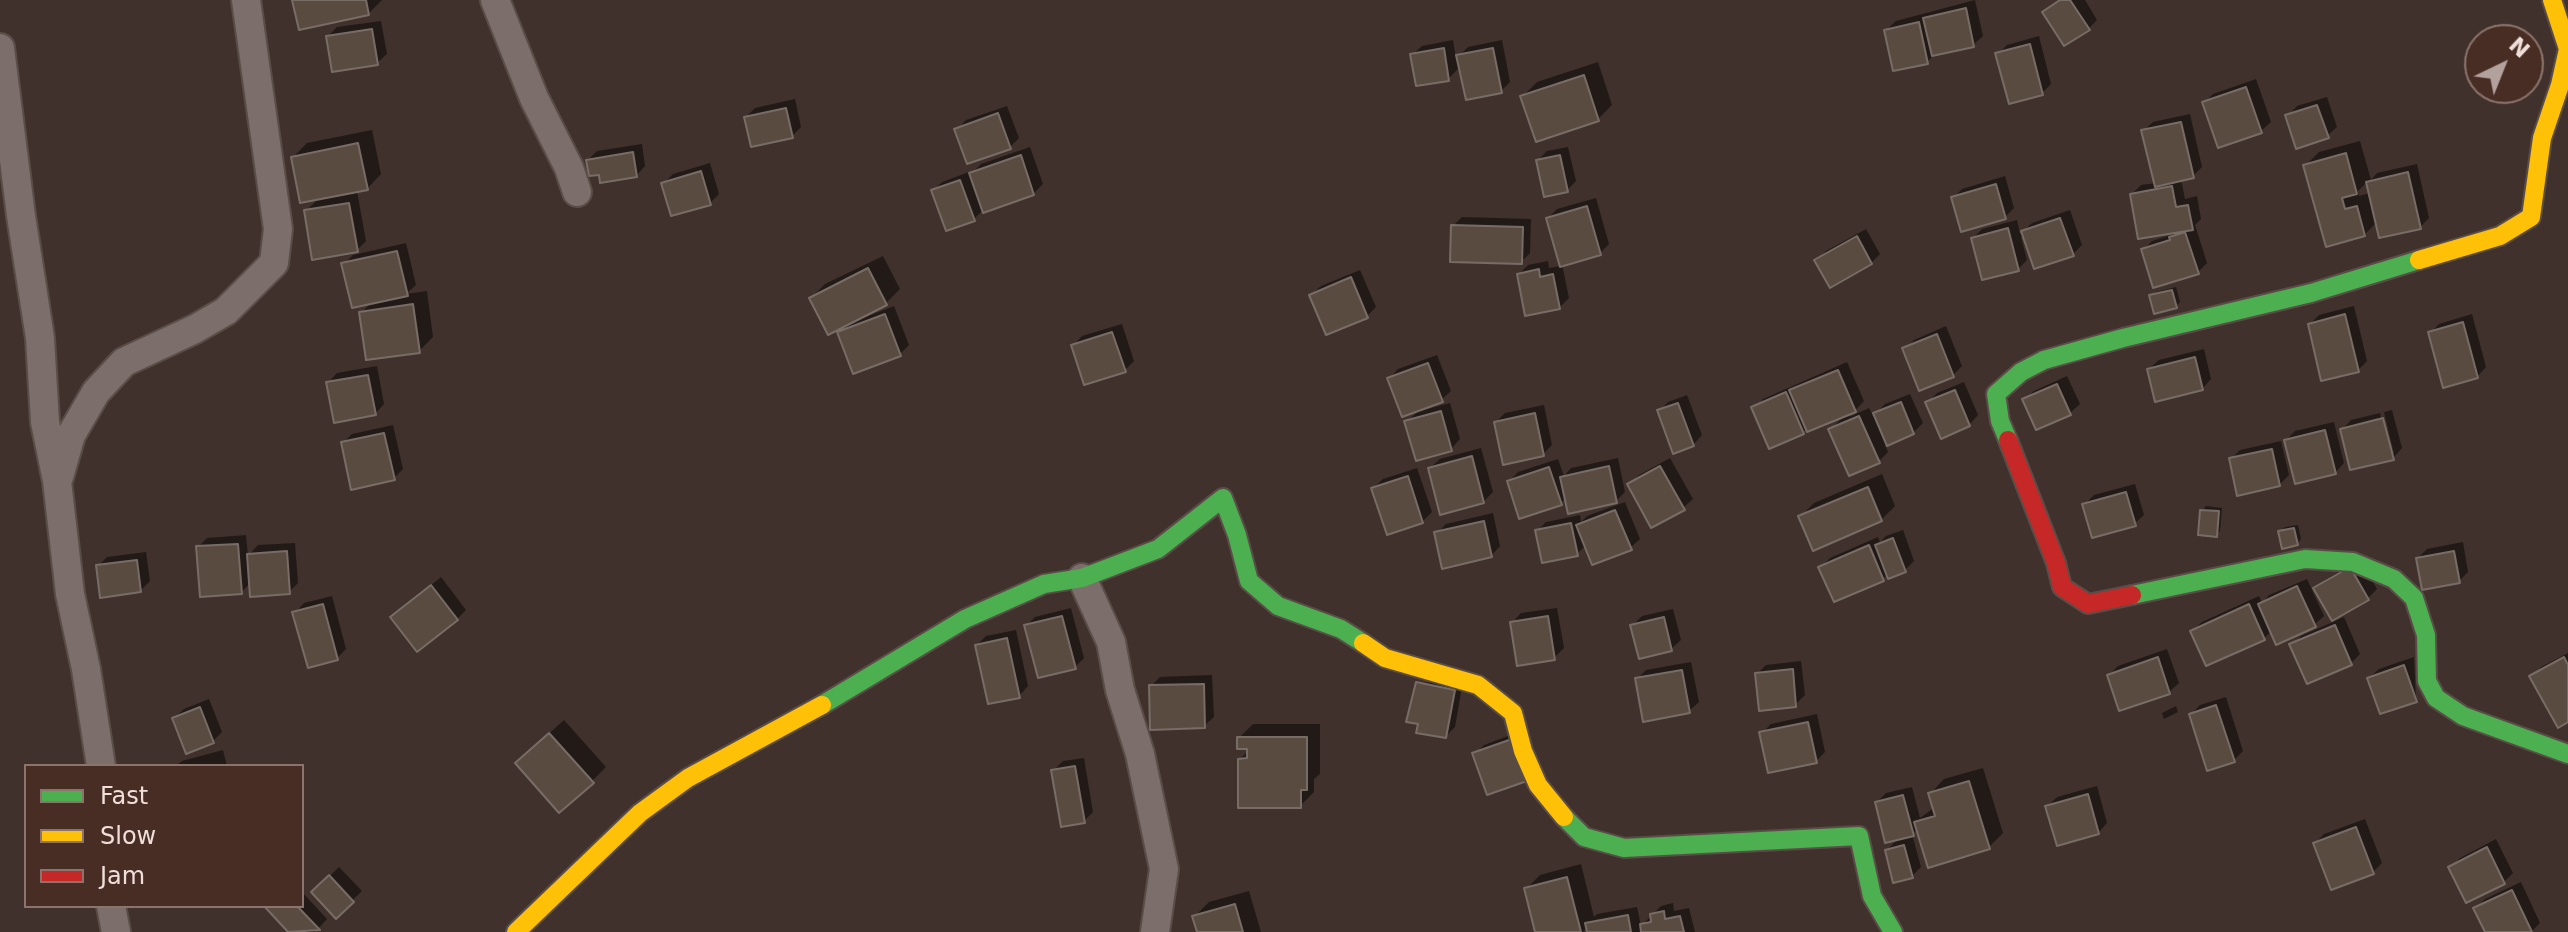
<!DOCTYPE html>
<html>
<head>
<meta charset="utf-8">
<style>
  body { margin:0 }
  #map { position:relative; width:2568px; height:932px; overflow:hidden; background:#40312c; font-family:"DejaVu Sans",sans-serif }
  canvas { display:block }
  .legend { position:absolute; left:24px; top:764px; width:280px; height:144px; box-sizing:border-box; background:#482d24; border:2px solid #8b746c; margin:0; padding:10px 14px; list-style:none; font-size:24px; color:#f0ded8 }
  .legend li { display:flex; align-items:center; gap:16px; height:40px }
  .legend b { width:40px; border:2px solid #8b746c }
  .north { position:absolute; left:2464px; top:24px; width:80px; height:80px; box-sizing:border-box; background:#482d24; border:2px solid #8b746c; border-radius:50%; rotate:43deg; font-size:22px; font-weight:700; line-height:32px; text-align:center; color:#f0ded8 }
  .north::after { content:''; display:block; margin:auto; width:28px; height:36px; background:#b2a19c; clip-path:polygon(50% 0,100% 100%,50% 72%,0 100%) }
</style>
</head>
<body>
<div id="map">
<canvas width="2568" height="932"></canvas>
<ul class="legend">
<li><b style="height:10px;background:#4caf50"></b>Fast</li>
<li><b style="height:10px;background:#ffc107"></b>Slow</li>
<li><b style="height:10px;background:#c62828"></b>Jam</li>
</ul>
<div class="north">N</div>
</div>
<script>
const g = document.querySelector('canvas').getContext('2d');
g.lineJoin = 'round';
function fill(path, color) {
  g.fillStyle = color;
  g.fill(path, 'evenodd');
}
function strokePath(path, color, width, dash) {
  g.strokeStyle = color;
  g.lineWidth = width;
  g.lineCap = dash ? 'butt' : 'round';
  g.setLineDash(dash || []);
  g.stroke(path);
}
fill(new Path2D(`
  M294,0H382L368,14Z
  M1975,0L1983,36L1973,45L1936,53L1927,62L1886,30L1896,21Z
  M2058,0H2085L2097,20L2088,29L2044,12Z
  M381,21L387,54L377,63L328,36L337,27Z
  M2039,36L2051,84L2042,93L1998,54L2007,45Z
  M1453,40L1456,59L1468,47L1502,40L1510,82L1501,91L1461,66L1448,79L1412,55L1422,46Z
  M1598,62L1612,105L1598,119L1523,96L1537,82Z
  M2256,79L2271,122L2261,131L2219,146L2204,103L2213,94Z
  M2327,97L2337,127L2327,136L2288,116L2297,106Z
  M795,99L801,127L792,136L746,117L755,108Z
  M1007,106L1019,138L1010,147L957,130L966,120Z
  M2190,114L2202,167L2193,176L2181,179L2185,199L2197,196L2201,219L2195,225L2207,263L2198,272L2143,250L2152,241L2174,234L2132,194L2141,185L2156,183L2143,131L2153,122Z
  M372,130L381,174L367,189L357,191L366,241L357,250L306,211L319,198L293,157L307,143Z
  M2360,141L2371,180L2377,173L2417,164L2429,218L2420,227L2377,222L2364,235L2305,166L2319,152ZM2368,181L2370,193L2359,196L2358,191Z
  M642,144L645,166L636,176L600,173L588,160L597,151Z
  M1030,147L1043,184L1033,194L984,209L974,219L933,191L942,182L969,172L970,175L981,164Z
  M1568,147L1576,181L1567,190L1538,160L1547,151Z
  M710,163L719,194L710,203L664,183L673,174Z
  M2005,176L2014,208L2005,217L1953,198L1962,189Z
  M1596,198L1609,244L1600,253L1562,264L1569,298L1559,308L1519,274L1528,265L1548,261L1549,268L1561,266L1548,218L1557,209Z
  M2070,210L2082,245L2073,254L2024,236L2021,237L2027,260L2018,269L1973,238L1982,229L2017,220L2020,234L2032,223Z
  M1462,217L1531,219L1530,253L1521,262L1453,226Z
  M1866,229L1880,254L1871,263L1817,260L1826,251Z
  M406,243L416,285L406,294L427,291L433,337L419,351L361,313L373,301L344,264L353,255Z
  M883,256L900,289L886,303L861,315L863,318L894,306L909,345L900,354L839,332L850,322L811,298L825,284Z
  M1360,270L1376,307L1367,316L1311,295L1321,286Z
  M2176,287L2180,302L2176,307L2152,296L2156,292Z
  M2354,306L2367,361L2358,370L2310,324L2319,315Z
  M2472,314L2486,367L2477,377L2430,333L2439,324Z
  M1122,324L1134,361L1125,370L1073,346L1082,336Z
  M1946,326L1962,366L1953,375L1905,349L1914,340Z
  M2204,349L2211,379L2202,389L2149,369L2159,360Z
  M1437,355L1451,391L1441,400L1389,379L1398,369Z
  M1847,362L1864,401L1849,417L1869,408L1873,416L1885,404L1910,394L1923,423L1913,433L1885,445L1888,452L1879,461L1850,474L1830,430L1846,414L1807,428L1803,432L1754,408L1763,399Z
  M377,366L384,404L375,414L328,383L337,373Z
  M2067,376L2080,404L2070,413L2037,428L2024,400L2034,391Z
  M1964,382L1978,415L1969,425L1928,402L1937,393Z
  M1687,395L1702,435L1693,445L1659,411L1668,402Z
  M1450,403L1460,439L1451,449L1407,422L1420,409V411Z
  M1544,405L1552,445L1543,454L1496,422L1505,413Z
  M2392,410L2402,448L2393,458L2342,430L2351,420L2380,413L2390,454H2394L2384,412Z
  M2334,422L2344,463L2335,473L2286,440L2295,431Z
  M393,425L403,469L394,478L343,443L352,434Z
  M2281,441L2289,475L2279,485L2231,459L2240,450Z
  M1481,448L1493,492L1483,502L1430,468L1440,459Z
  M1618,458L1625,492L1616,501L1566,498L1561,503L1509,481L1518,472L1558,459L1564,476L1571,468Z
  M1670,458L1693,499L1683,508L1630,484L1639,475Z
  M1417,468L1432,512L1422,522L1373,488L1383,479Z
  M1882,474L1895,506L1881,520L1800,517L1814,503Z
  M2135,484L2144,515L2134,524L2085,504L2094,495Z
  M1625,502L1640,539L1630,548L1586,545L1577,554L1537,531L1546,522L1580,515L1581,522L1587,516Z
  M2206,506L2222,508L2220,531L2216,535L2202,511Z
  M1493,513L1500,546L1491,556L1437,533L1446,524Z
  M2298,525L2301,539L2297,544L2280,531L2285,527Z
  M1903,530L1914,561L1905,570L1888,574L1883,579L1835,599L1821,567L1830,558L1878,537L1880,542L1886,536Z
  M246,535L248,556L258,545L295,543L298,583L289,592L251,582L241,593L198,547L207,538Z
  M2463,542L2468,572L2459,581L2418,558L2427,549Z
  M146,552L150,581L140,591L98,566L107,557Z
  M2360,559L2377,589L2368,598L2315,589L2325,580Z
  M441,577L466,610L457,619L392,617Z
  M2307,579L2324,616L2314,625L2272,631L2264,638L2192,631L2202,622L2259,596L2262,603L2269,595Z
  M332,596L346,649L337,658L295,613L304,603Z
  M1071,608L1084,658L1075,667L1026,626L1035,617Z
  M1557,608L1564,648L1554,658L1512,623L1521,613Z
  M1673,609L1681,640L1671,649L1632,626L1642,616Z
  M2344,617L2360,654L2351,663L2292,645L2301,636Z
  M1016,630L1028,686L1019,696L977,645L986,636Z
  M2167,649L2179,683L2169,692L2109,675L2118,666Z
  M2568,653V720L2532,676L2541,667Z
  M2414,657L2416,700L2369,678L2379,669Z
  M1801,661L1805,695L1795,705L1757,674L1766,665Z
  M1691,662L1699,702L1689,711L1637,679L1646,670Z
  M1212,675L1214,717L1204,726L1151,686L1160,677Z
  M1463,681L1455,727L1446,736L1418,683Z
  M2226,697L2243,751L2234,760L2191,714L2200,705Z
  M209,699L222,732L213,741L174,718L184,709Z
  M2176,706L2178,712L2164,719L2162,713Z
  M1817,714L1825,752L1816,761L1762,733L1771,724Z
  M564,720L606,767L592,781L531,750Z
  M1253,724H1320V774L1314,779V792L1300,806L1240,759L1249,750L1239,738Z
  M1521,731L1535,770L1475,754L1484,745Z
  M223,750L227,766H176L182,761Z
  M1084,758L1093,812L1084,821L1053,771L1063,761Z
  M1983,768L2003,833L1989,847L1918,829L1912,834L1921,867L1912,876L1887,850L1900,837L1877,802L1886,793L1912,787L1920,818L1935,807L1930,794L1944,779Z
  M2097,786L2107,823L2098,833L2048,806L2057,797Z
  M2365,819L2382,863L2373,872L2315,843L2324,834Z
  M2496,839L2513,873L2504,882L2451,867L2460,858Z
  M1581,864L1594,917L1597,914L1637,907L1641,926L1661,906L1673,903L1674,911L1689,908L1695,932H1589L1588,926L1583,932H1537L1526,889L1540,875Z
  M339,867L362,891L336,916L314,892Z
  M2521,882L2540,923L2531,932H2487L2476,908L2485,899Z
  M1249,891L1261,932H1199L1195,916L1209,902Z
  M302,892L327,919L315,932H291L266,906H302Z`), '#0007');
const building = new Path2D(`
  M292,0H366L369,15L299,30Z
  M2060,0H2070L2090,30L2064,46L2042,12Z
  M1966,8L1974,47L1932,56L1923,18Z
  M1919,22L1928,64L1893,71L1884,30Z
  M372,29L378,65L332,72L326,36Z
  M2030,44L2043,95L2009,104L1995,53Z
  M1444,48L1449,81L1416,86L1410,54Z
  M1493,48L1502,93L1466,100L1456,55Z
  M1584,75L1599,121L1536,142L1520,96Z
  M2246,87L2262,133L2218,148L2202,102Z
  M2317,105L2329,138L2296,149L2285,115Z
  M786,108L793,138L751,147L744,117Z
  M998,113L1011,149L967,164L954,129Z
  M2181,122L2194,178L2155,187L2141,130Z
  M358,143L368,190L300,203L291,157Z
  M633,152L637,177L600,183L599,175L589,176L586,160Z
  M2346,153L2357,194L2342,198L2345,209L2357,206L2365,236L2326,247L2303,165Z
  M1021,155L1034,195L983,213L969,173Z
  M1560,155L1568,192L1544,197L1536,160Z
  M701,171L711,205L671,216L661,183Z
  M2408,172L2421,229L2379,238L2366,182Z
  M960,180L975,221L946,231L931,190Z
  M1996,184L2006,219L1961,232L1951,197Z
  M2172,186L2176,207L2188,205L2193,230L2138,239L2130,194Z
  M349,203L358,252L312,260L304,210Z
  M1587,206L1601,255L1560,267L1546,218Z
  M2060,218L2074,256L2034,269L2021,231Z
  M1451,225L1523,227L1522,264L1450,262Z
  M2008,228L2019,271L1982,280L1971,238Z
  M2185,232L2199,274L2153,288L2141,249L2170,240L2169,237Z
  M1857,236L1872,264L1830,288L1814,260Z
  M397,251L408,296L352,308L341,263Z
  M868,268L887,305L828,335L809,298Z
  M1539,269L1540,277L1553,274L1560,309L1525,316L1517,274Z
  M1351,277L1368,318L1326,335L1309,295Z
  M2172,290L2177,308L2154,314L2149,295Z
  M413,304L420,353L366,360L359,312Z
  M885,314L901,356L853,374L837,332Z
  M2345,314L2359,372L2321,381L2308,324Z
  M2463,322L2478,378L2443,388L2428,332Z
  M1112,332L1126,372L1084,385L1071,345Z
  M1937,334L1954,377L1919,391L1902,348Z
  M2195,357L2203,390L2155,402L2147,369Z
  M1428,363L1443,402L1402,417L1387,378Z
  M1838,370L1856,412L1807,432L1789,390Z
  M368,375L376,415L334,423L326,382Z
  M2057,384L2071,415L2036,430L2022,399Z
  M1955,390L1970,426L1941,439L1925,402Z
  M1786,392L1804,434L1769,449L1751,407Z
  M1901,402L1914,434L1887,446L1873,413Z
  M1678,403L1694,446L1673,454L1657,410Z
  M1441,411L1452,451L1416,461L1404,421Z
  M1535,413L1544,456L1503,465L1494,422Z
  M1859,416L1880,463L1849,476L1828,429Z
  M2383,418L2394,460L2350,470L2340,429Z
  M2325,430L2336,474L2295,484L2284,440Z
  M384,433L395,480L351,490L341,442Z
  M2272,449L2280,486L2237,496L2229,458Z
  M1472,456L1484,503L1440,515L1428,468Z
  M1609,466L1617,503L1568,514L1560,477Z
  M1660,466L1685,510L1651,528L1627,484Z
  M1549,467L1562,505L1519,519L1507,481Z
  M1408,476L1423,523L1387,535L1371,488Z
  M1868,487L1882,521L1813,551L1798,516Z
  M2126,492L2136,526L2092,538L2082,504Z
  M1615,510L1632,550L1592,565L1576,525Z
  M2200,510L2219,511L2217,537L2198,535Z
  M1484,521L1492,557L1442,569L1434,532Z
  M1571,523L1578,556L1542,563L1535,530Z
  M2294,528L2298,545L2282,549L2278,531Z
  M1893,538L1906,572L1888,579L1875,545Z
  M238,544L242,594L200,597L196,546Z
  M1869,545L1884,581L1834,602L1818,567Z
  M287,551L290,594L250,597L247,554Z
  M2454,551L2460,583L2422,590L2416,558Z
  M137,560L141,592L100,598L96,565Z
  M2350,567L2369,600L2332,621L2313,588Z
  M431,585L458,620L417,652L390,617Z
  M2297,586L2316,627L2276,645L2258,604Z
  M323,604L338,660L308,668L292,612Z
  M2249,604L2265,640L2206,666L2190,631Z
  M1062,616L1076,669L1038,678L1024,625Z
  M1548,616L1555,660L1517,666L1510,622Z
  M1664,617L1672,651L1639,659L1630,625Z
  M2335,625L2352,665L2307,684L2289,644Z
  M1007,638L1020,698L988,704L975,645Z
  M2158,657L2170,694L2119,711L2107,675Z
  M2564,657L2568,665V722L2558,728L2529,676Z
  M2404,665L2417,702L2380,714L2367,678Z
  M1793,669L1796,707L1759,711L1755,673Z
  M1682,670L1690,713L1643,722L1635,678Z
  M1416,682L1455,690L1446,738L1416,733L1418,724L1406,722Z
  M1204,684L1205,728L1150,730L1149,685Z
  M2216,705L2235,762L2207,771L2189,714Z
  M200,707L214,743L186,754L172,718Z
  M1808,722L1817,763L1768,773L1759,732Z
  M549,733L594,783L559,813L515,763Z
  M1237,737H1307V790H1301V808H1238V759L1247,758V749H1237Z
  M1512,739L1527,781L1487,795L1472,753Z
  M1075,766L1085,823L1061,827L1051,770Z
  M1969,781L1990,849L1928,868L1914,822L1935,816L1928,793Z
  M2088,794L2099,834L2057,846L2045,806Z
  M1903,795L1914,836L1885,843L1875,802Z
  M2356,827L2374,874L2331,890L2313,843Z
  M1904,845L1913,878L1893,883L1885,850Z
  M2487,847L2505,884L2466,903L2448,867Z
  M329,875L354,902L336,919L311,892Z
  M1567,877L1581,932H1535L1524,888Z
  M2512,890L2532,932H2485L2473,908Z
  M1235,904L1243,932H1197L1192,916Z
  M264,906H297L320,930L288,932Z
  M1664,911L1665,919L1680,916L1684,932H1641L1640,924L1651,922L1650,914Z
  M1628,915L1631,932H1587L1585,923Z`);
fill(building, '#5a4b41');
strokePath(building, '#786c66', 2);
const street = new Path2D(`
  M495,0L534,98L569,168L577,192
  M0,48L21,216L40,338L45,422L57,481L70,594L86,669L101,766
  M59,477L71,435L96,392L124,362L195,329L226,311L274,263L278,229L246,0
  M1082,578L1111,642L1120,690L1140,754L1164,869L1155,932
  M111,906L116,932`);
const fast = new Path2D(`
  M2008,440L2000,421L1996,394L2021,372L2044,360L2123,338L2311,293L2419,260
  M2132,595L2305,559L2353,562L2394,579L2414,598L2426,635L2427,681L2436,698L2463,716L2568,754
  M822,705L965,619L1044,584L1082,578L1158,549L1223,498L1237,535L1249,581L1278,606L1341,629L1363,643
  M1564,817L1584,837L1624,848L1859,836L1872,896L1893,932`);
const slow = new Path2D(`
  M2419,260L2500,236L2531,217L2542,138L2560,85L2568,49L2552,0
  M1363,643L1385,658L1478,685L1513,713L1523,751L1538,785L1564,817
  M516,932L640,813L688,778L822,705`);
const jam = new Path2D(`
  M2008,440L2056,563L2062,587L2088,604L2132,595`);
strokePath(street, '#5a4d48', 32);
strokePath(fast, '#5a4d48', 22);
strokePath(slow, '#5a4d48', 22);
strokePath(jam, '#5a4d48', 22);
strokePath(street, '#7b6e6b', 28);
strokePath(fast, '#4caf50', 18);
strokePath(slow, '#ffc107', 18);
strokePath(jam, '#c62828', 18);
</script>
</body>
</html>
